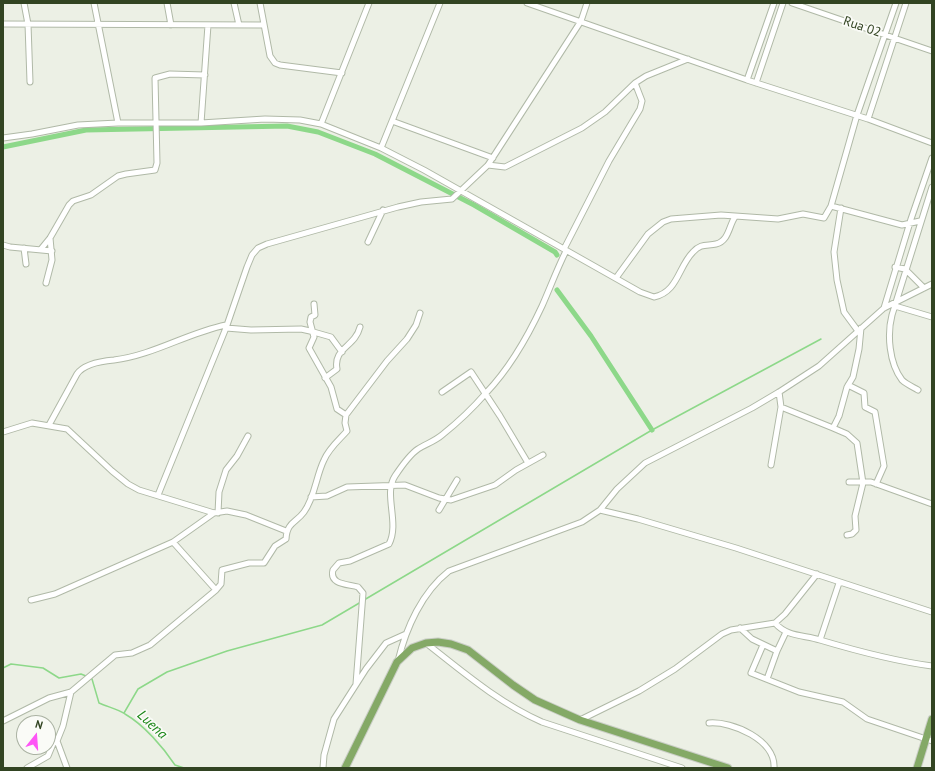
<!DOCTYPE html>
<html>
<head>
<meta charset="utf-8">
<style>
  body { margin:0 }
  #map { position:relative; width:935px; height:771px; overflow:hidden; background:#ecf0e5; font-family:"PT Sans",sans-serif }
  canvas { display:block }
  .frame { position:absolute; inset:0; border:4px solid #324422; pointer-events:none }
  .north { position:absolute; left:16px; top:715px; width:40px; height:40px; box-sizing:border-box; background:#fafbf7; border:1px solid #aab2a2; border-radius:50%; rotate:17deg; font-size:11px; font-weight:700; line-height:16px; text-align:center; color:#324422 }
  .north::after { content:''; display:block; margin:auto; width:14px; height:18px; background:#fe55f6; clip-path:polygon(50% 0,100% 100%,50% 72%,0 100%) }
</style>
</head>
<body>
<div id="map">
<canvas width="935" height="771"></canvas>
<div class="frame"></div>
<div class="north">N</div>
</div>
<script>
const g = document.querySelector('canvas').getContext('2d');
g.lineJoin = 'round';
function strokePath(path, color, width, dash) {
  g.strokeStyle = color;
  g.lineWidth = width;
  g.lineCap = dash ? 'butt' : 'round';
  g.setLineDash(dash || []);
  g.stroke(path);
}
function label(font, color, halo, rows, align = 'center') {
  g.font = font + ' "PT Sans",sans-serif';
  g.lineWidth = 3.5;
  g.setLineDash([]);
  g.textBaseline = 'middle';
  g.strokeStyle = halo;
  g.fillStyle = color;
  for (const [text, x, y, turn = 0] of rows) {
    g.save();
    g.translate(x, y);
    g.rotate((+turn || 0) * Math.PI / 180);
    g.textAlign = isNaN(turn) ? turn : align;
    if (halo) g.strokeText(text, 0, 0);
    g.fillText(text, 0, 0);
    g.restore();
  }
}
strokePath(new Path2D(`
  M364,600L652,430L821,339
  M3,668L11,664L43,668L59,678L81,674L86,676
  M90,678L92,679L99,703C108,707 118,709 125,714C144,725 163,747 175,765L184,768
  M124,713L138,689L167,672L227,651L322,625L361,602`), '#8dd889', 1.5);
strokePath(new Path2D(`
  M3,147L86,130L287,126L318,132L375,154L474,205L555,252L557,255
  M557,290L591,336L652,430`), '#8dd889', 5);
const minor = new Path2D(`
  M24,3L28,24L30,82
  M94,3L118,123
  M167,3L171,25
  M234,3L239,25
  M260,3L270,56L275,63L280,65L342,73
  M527,3L747,80L868,119L932,143
  M792,3L932,51
  M3,24L263,25
  M747,80L774,3
  M756,83L783,3
  M868,119L906,3
  M392,121L493,158
  M201,123L208,25
  M321,124L369,3
  M3,138L32,134L78,125L118,123H201L265,119L300,120L321,124L381,148L424,170L640,292L654,297C678,292 678,267 693,252C701,243 707,246 716,244C729,241 729,225 735,217
  M381,148L440,3
  M488,165L505,167L582,128L605,112L635,83
  M831,206L902,225L920,221
  M841,208L834,252L837,280L844,312L858,331
  M368,242L383,210
  M3,245L10,247L52,251
  M24,248L26,264
  M41,249L50,238L69,205L73,201L91,195L118,176L126,174L155,170L157,163L155,78L170,74L205,75
  M564,249L609,161L640,109L642,101L635,83L646,76L688,59
  M895,267L905,269L924,288
  M616,278L648,234L663,222L671,219L721,215L778,219L803,214L824,218L831,206L857,115L896,3
  M46,283L52,260L50,238
  M314,304L315,315L311,317L310,322L314,337L309,348L331,387L337,409L346,415
  M895,306L932,317
  M884,308L911,219L932,158
  M226,328L251,330L301,329L310,331L331,337L342,352
  M325,378L337,369C333,348 355,347 360,327
  M848,385L864,393L865,407L875,412L884,466L876,484
  M918,390C913,387 906,384 902,380C889,363 887,334 892,315L932,187
  M442,392L471,372L500,416L528,463
  M781,407L833,428
  M49,425L77,374C84,364 102,361 114,360C154,355 187,333 226,325
  M3,432L32,423L67,429L112,471L128,484L139,490L214,513L227,511L246,515L286,531
  M771,465L781,407L779,392
  M849,482H871L932,504
  M158,495L226,328L247,267L252,255L258,248L267,244L398,207L421,202L452,199L488,165L581,21L587,3
  M311,497L327,496L347,487L405,485L439,498L451,500L495,485L516,470L543,455
  M439,510L457,480
  M600,510L638,519L736,548L932,612
  M218,513L219,492L226,470L237,456L248,436
  M847,535L852,534L856,530L855,516L863,483L857,443L847,434L833,428L839,416L847,387L853,377L859,349L861,328
  M173,542L216,590
  M31,600L55,594L173,542L214,513
  M775,623C787,637 804,635 820,640C857,651 894,661 932,666
  M740,628L752,639L777,651
  M820,640L839,583
  M426,643C463,672 499,703 542,722L682,768
  M763,645L751,673L799,692L843,702L867,719L932,741
  M398,661C406,628 422,592 449,571L582,522L600,510L617,489L645,463L752,408L779,392L819,366L884,308L932,284
  M767,679L777,651L786,632
  M356,684L363,593L358,587C348,584 329,585 333,570L339,563L350,561L389,544C400,523 383,494 395,476C401,467 409,455 418,449C426,444 435,441 442,435C457,423 473,408 486,393C509,369 528,336 542,306C550,288 557,269 566,251
  M580,720L639,691L675,669L722,634L731,630L775,623L785,614L817,574
  M3,721L49,698L71,692L115,655L132,653L150,645L216,590L221,584L222,570L249,563H264L275,546L286,539C287,522 296,523 304,512C315,497 316,476 324,460C329,448 339,440 347,431L345,423L346,415L387,361L407,339L416,325L420,313
  M709,723C732,721 776,740 774,768
  M57,741L67,768
  M27,768L48,756L53,744L57,741L63,726L71,692
  M323,768L324,755L334,719L366,669L386,643L406,634`);
const major = new Path2D(`
  M345,768L397,662L412,648L426,643L438,642L451,644L468,650L513,685L535,700L580,720L728,768
  M917,768L932,719`);
strokePath(minor, '#b0b9a7', 7);
strokePath(major, '#cacec6', 9);
strokePath(minor, '#fff', 5);
strokePath(major, '#84a966', 7);
label('13px', '#324422', '#fafbf7', [
  ["Rua 02",862,27,19]
]);
label('italic 14px', '#198616', '#fafbf7', [
  ["Luena",152,725,43]
]);
</script>
</body>
</html>
